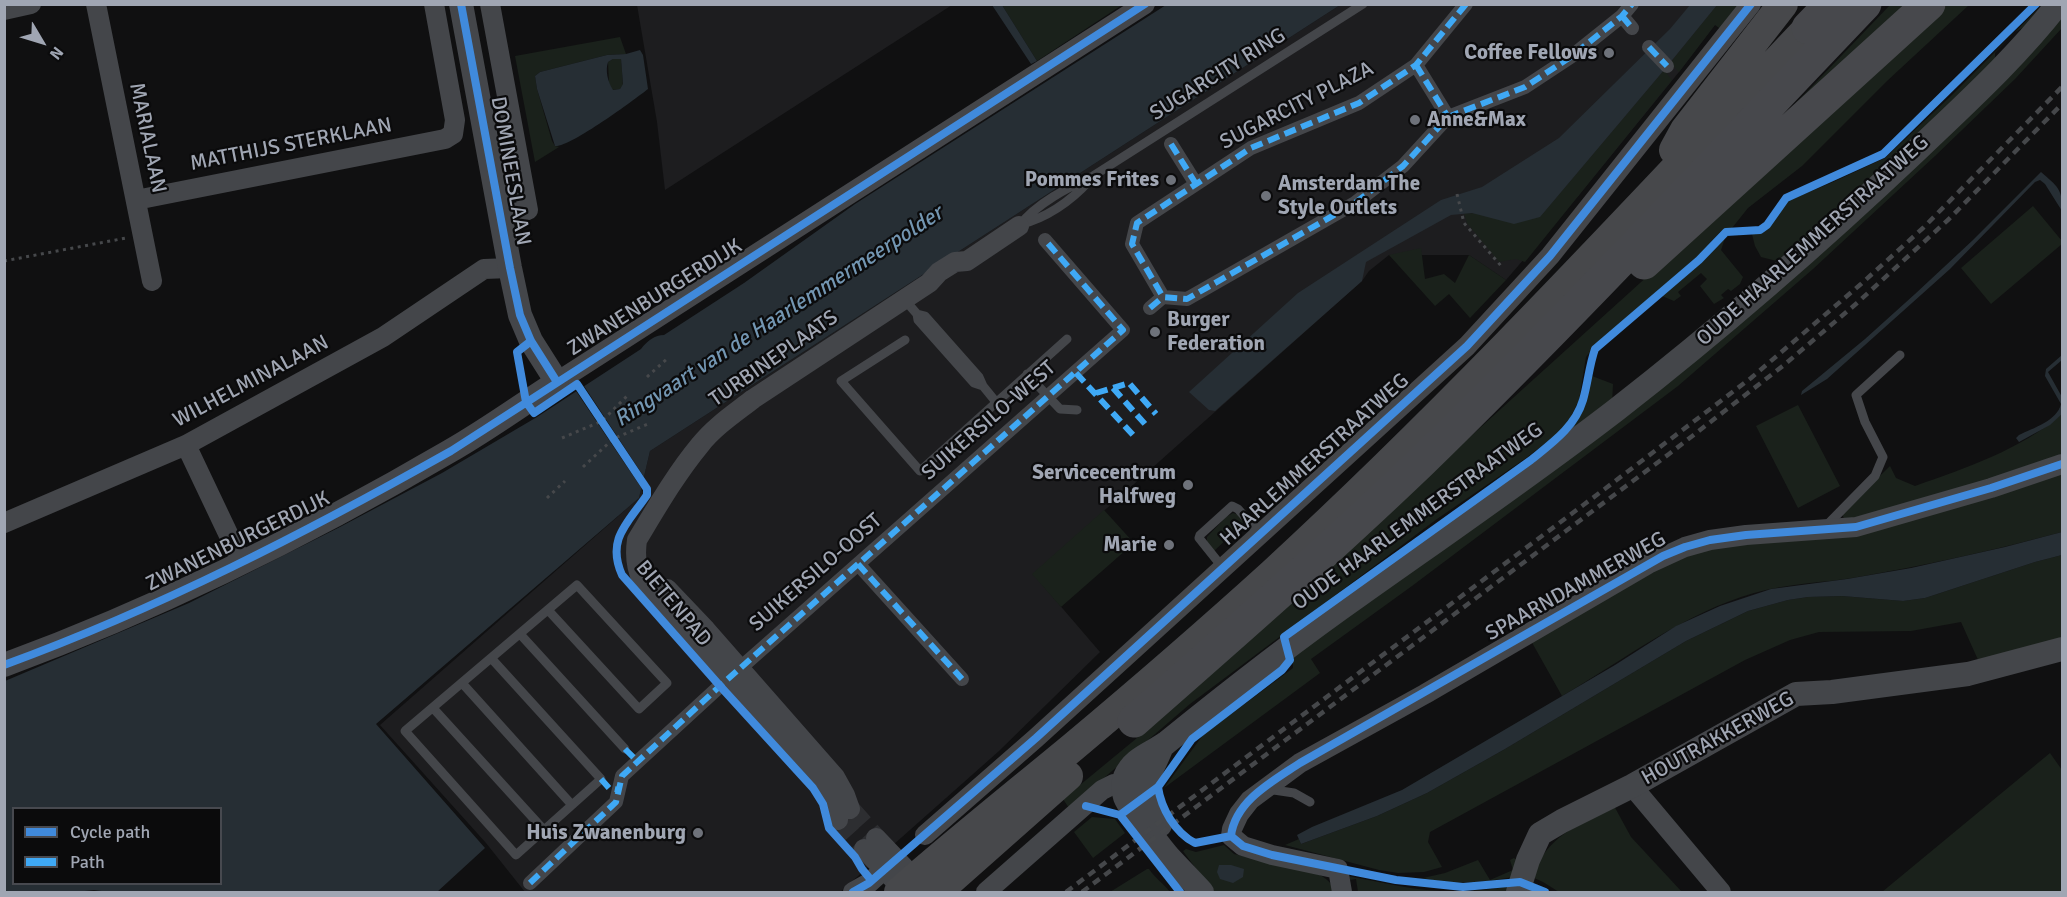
<!DOCTYPE html>
<html>
<head>
<meta charset="utf-8">
<style>
  body { margin:0 }
  #map { position:relative; width:2067px; height:897px; overflow:hidden; background:#101011; font-family:Signika,sans-serif }
  canvas { display:block }
  .frame { position:absolute; inset:0; border:6px solid #a0a6b3; pointer-events:none }
  .legend { position:absolute; left:12px; top:807px; width:210px; height:78px; box-sizing:border-box; background:#0b0b0c; border:2px solid #47494f; margin:0; padding:8px 10px; list-style:none; font-size:18px; color:#a0a6b3 }
  .legend li { display:flex; align-items:center; gap:12px; height:30px }
  .legend b { width:30px; border:2px solid #47494f }
  .north { position:absolute; left:12px; top:12px; width:60px; height:60px; -webkit-text-stroke:4px #0b0b0c; paint-order:stroke; rotate:128deg; font-size:16px; font-weight:700; line-height:24px; text-align:center; color:#a0a6b3 }
  .north::after { content:''; display:block; margin:auto; width:21px; height:27px; background:#a0a6b3; clip-path:polygon(50% 0,100% 100%,50% 72%,0 100%) }
</style>
</head>
<body>
<div id="map">
<canvas width="2067" height="897"></canvas>
<div class="frame"></div>
<ul class="legend">
<li><b style="height:8px;background:#408adc"></b>Cycle path</li>
<li><b style="height:8px;background:#3fa9f5"></b>Path</li>
</ul>
<div class="north">N</div>
</div>
<script>
const g = document.querySelector('canvas').getContext('2d');
g.lineJoin = 'round';
function fill(path, color) {
  g.fillStyle = color;
  g.fill(path, 'evenodd');
}
function strokePath(path, color, width, dash) {
  g.strokeStyle = color;
  g.lineWidth = width;
  g.lineCap = dash ? 'butt' : 'round';
  g.setLineDash(dash || []);
  g.stroke(path);
}
function label(font, color, halo, rows, align = 'center') {
  g.font = font + ' Signika,sans-serif';
  g.lineWidth = 4.5;
  g.setLineDash([]);
  g.textBaseline = 'middle';
  g.strokeStyle = halo;
  g.fillStyle = color;
  for (const [text, x, y, turn = 0] of rows) {
    g.save();
    g.translate(x, y);
    g.rotate((+turn || 0) * Math.PI / 180);
    g.textAlign = isNaN(turn) ? turn : align;
    if (halo) g.strokeText(text, 0, 0);
    g.fillText(text, 0, 0);
    g.restore();
  }
}
fill(new Path2D(`
  M637,5H952L665,190L657,122Z
  M1340,5H1730L1679,72L1579,195L1506,280L1469,255H1389L1369,271L1362,281L1033,574L1100,652L999,751L840,892H525L486,843L380,725L639,498L650,451Z`), '#1d1d1f');
fill(new Path2D(`
  M1002,5H1122L1037,61Z
  M1717,5H1742L1722,30L1715,25L1679,72L1670,63Z
  M1890,5H1922L1723,179Z
  M1947,5H1969L1887,81L1802,166L1748,208L1732,228L1720,232L1700,254L1595,345L1586,357L1579,400L1565,428L1526,458L1437,519L1190,704L1069,808L1063,799L1143,733Z
  M2042,5H2046L2030,24L2015,32L1995,53V63L1892,164L1777,261L1761,257L1755,246L1752,234L1763,233L1767,229L1785,204L1790,200L1833,182L1885,158L1953,94Z
  M2062,17V28L2015,79L1935,156L1813,269L1678,386L1412,586L1311,659L1320,673L1164,788L1203,735L1293,668V655L1506,503Z
  M620,37L626,54L607,55L540,72L535,76L537,89L552,141L555,146L559,147L535,162L515,56Z
  M621,58L623,85L620,89L612,90L609,83L608,62L613,59Z
  M1664,70L1672,80L1525,262L1516,259L1499,262L1467,223L1464,213L1540,217Z
  M2033,206L2062,241V244L1991,304L1961,268Z
  M1723,238H1725L1721,250L1743,277L1740,284L1731,291L1728,289L1721,295L1724,298L1714,304L1700,286L1707,279L1701,273L1678,292L1681,296L1674,301L1662,296L1709,255Z
  M1421,248L1425,279L1444,274L1455,283L1469,255L1506,280L1470,318L1449,294L1435,306L1389,255Z
  M1592,376L1613,384L1612,404L1570,430L1583,407Z
  M1798,405L1840,486L1798,508L1756,426Z
  M2062,414V459L1845,522L1842,513L1890,466L1896,478L1915,486C1966,468 2020,450 2062,414Z
  M2062,471V532C1995,550 1927,565 1858,577C1824,583 1788,583 1754,593C1684,613 1624,660 1562,696L1530,639L1678,555L1782,537Z
  M1104,510L1134,543L1061,607L1032,574Z
  M1233,513L1239,515L1244,523L1214,551L1207,542V537L1226,517Z
  M2062,555V639L1979,662L1961,622L1911,631L1819,632L1790,640L1745,660L1430,832L1428,842L1442,867L1424,872L1398,873L1379,870L1285,845L1299,839L1301,844L1377,816L1427,793L1505,749L1686,641L1748,611L1788,600L1808,597L1842,596L1903,601L1925,598L2035,562Z
  M2050,753L2062,770V892H1882Z
  M1613,804L1631,837L1682,892H1559L1543,882L1532,877C1545,838 1579,824 1613,804Z
  M1092,817L1115,819L1125,833L1093,858L1074,832Z
  M1224,845L1234,854L1317,873C1325,878 1333,883 1335,892H1213L1183,851L1186,849L1196,852Z
  M1514,858L1518,861L1514,877C1484,882 1453,886 1423,878L1445,873L1478,860L1490,880L1513,870L1510,860Z
  M1147,869H1149C1155,878 1164,884 1170,892H1110Z
  M1348,876C1365,879 1382,883 1399,886C1435,893 1475,893 1511,886V892H1358L1356,879L1350,880Z`), '#1a211b');
fill(new Path2D(`
  M992,5H1002L1037,61L1031,64Z
  M1166,5H1340L650,451L639,498L376,724L485,848L437,892H109L94,890L76,892H5V681L189,603L338,528L442,473L537,417L641,349C647,341 655,335 664,335L744,283L855,204ZM14,808H220V884H14Z
  M1690,5H1717L1664,70L1540,217L1514,224L1472,213L1451,215L1366,262L1362,281L1215,411L1209,410L1189,392L1298,293L1441,200L1482,187L1559,138L1670,29Z
  M640,50L643,55L648,89C634,100 569,148 555,146L537,89L535,76L540,72L607,55L626,54ZM613,59H621L623,84L620,89L613,90C608,82 605,71 608,62Z
  M2041,172C2057,186 2063,189 2062,211L2045,184L2040,180L2035,182L1950,269L1827,379L1801,395L1802,391L1865,339L1915,294L1973,240Z
  M2062,355V360L2048,372L2062,397V414L2050,425L2019,442L2016,438L2019,435C2033,428 2057,421 2061,404L2045,376L2046,369Z
  M2062,532V555L2035,562L1925,598L1903,601L1842,596L1808,597L1788,600L1748,611L1686,641L1505,749L1427,793L1377,816L1301,844L1297,835L1312,827L1402,790L1615,665L1676,626L1720,606L1771,589L1847,579L1911,568L2005,547Z
  M1219,865H1231L1244,869L1243,877L1233,883L1220,879L1217,872Z`), '#262e34');
fill(new Path2D(`
  M584,386L646,480L642,493V489L576,391Z`), '#101011');
strokePath(new Path2D(`
  M850,809L876,838
  M838,820L864,849`), '#2d2e31', 20, [20, 10]);
strokePath(new Path2D(`
  M1457,194L1464,223L1502,267
  M4,261L126,238
  M647,377L669,357
  M562,438L602,421L627,396
  M583,467L613,439L650,423
  M547,498L565,481`), '#46484b', 3, [3, 4.5]);
strokePath(new Path2D(`
  M1019,225C1046,218 1071,201 1090,180
  M1019,226C1037,203 1067,188 1093,176L1363,4
  M904,299L917,314L918,320L974,383L983,386
  M917,314L925,316L979,377L983,386L996,402
  M905,340L841,381L920,471L1067,339
  M1027,374L1060,409L1077,410
  M1825,527L1875,476L1883,457L1865,422L1856,395L1900,355
  M1223,568L1199,538L1200,535L1232,506L1238,509L1260,534
  M520,634L625,749
  M462,683L572,805L601,779L491,658
  M433,708L544,830L572,805
  M1267,789L1294,793L1310,802
  M544,830L516,855L405,731L577,585L667,683L639,709L548,610`), '#44464a', 9);
strokePath(new Path2D(`
  M1466,4L1416,65L1359,103L1251,148L1137,223L1132,244L1163,297L1187,299L1355,203L1403,166L1448,117L1525,87L1572,56L1622,16L1632,4
  M1622,16L1632,28
  M1649,47L1667,66
  M1416,65L1448,117
  M1171,144L1196,184
  M1150,308L1163,297
  M858,564L962,679
  M530,883L616,802L622,776L720,686L1123,330L1045,240`), '#44464a', 14);
strokePath(new Path2D(`
  M96,4L152,281
  M490,4L528,210L501,216
  M4,10L31,4
  M136,200L445,139L453,134L455,120L434,4
  M557,382L1145,4
  M186,445L242,563
  M4,523L186,445L383,337L484,269L510,268
  M667,589L706,630L835,777L845,795L850,809
  M1632,786L1721,892
  M838,820L834,802L823,785L697,646L642,580C636,568 635,554 637,540C657,507 676,474 700,445C714,427 735,413 753,399L929,283L939,272L955,262L967,261L1019,226
  M925,835L1036,738L1467,346L1550,256L1751,4
  M876,838L915,879L918,887
  M864,849L906,892
  M853,892L869,883L892,862
  M986,892L1102,790L1114,784L1137,787
  M1342,892L1338,869L1272,855L1243,846L1231,836L1232,829L1239,814L1250,800L1300,763L1425,694L1648,564L1685,547L1710,540L1746,535L1856,527L1991,488L2062,464`), '#44464a', 20);
strokePath(new Path2D(`
  M4,665C159,608 308,534 450,451C487,430 521,405 557,382L531,341L520,315L510,268L461,4
  M1160,825C1133,787 1148,783 1162,746
  M1202,892C1191,880 1180,869 1169,857C1159,846 1150,832 1140,820C1135,813 1128,805 1125,797C1123,791 1123,783 1125,777C1133,758 1151,754 1166,743C1230,691 1294,641 1361,594C1447,533 1533,474 1616,410C1720,329 1820,242 1916,151C1965,104 2016,58 2058,4
  M1518,892L1528,860L1540,834L1562,821L1632,786L1796,694L1832,692L1968,674L2062,649`), '#44464a', 24);
strokePath(new Path2D(`
  M1674,150L1685,130L1783,4
  M899,892C956,842 1015,795 1073,747C1141,690 1208,632 1273,573C1461,400 1633,213 1808,28
  M937,892L1068,776`), '#47484b', 30);
strokePath(new Path2D(`
  M1808,28L1831,4
  M1644,263L1929,4
  M1134,721C1231,636 1328,551 1421,462C1573,314 1718,158 1865,4`), '#47484c', 33);
strokePath(new Path2D(`
  M1066,892L1606,488L1751,378L1861,284L1923,228L2062,87
  M1082,892L1669,454L1784,365L1857,303L1949,219L2062,104`), '#45474a', 4.5, [8, 6]);
strokePath(new Path2D(`
  M1466,4L1416,65L1359,103L1251,148L1137,223L1132,244L1163,297L1187,299L1355,203L1403,166L1448,117L1525,87L1572,56L1622,16L1632,4
  M1622,16L1632,28
  M1649,47L1667,66
  M1416,65L1448,117
  M1171,144L1196,184
  M1150,308L1163,297
  M1076,373L1133,435
  M1113,388L1145,424
  M1096,393L1129,383L1156,414
  M858,564L962,679
  M625,749L638,762
  M601,779L609,788L619,790
  M530,883L616,802L622,776L720,686L1123,330L1045,240`), '#3fa9f5', 6, [12, 6]);
strokePath(new Path2D(`
  M461,4L510,268L520,315L531,341L557,382
  M531,341L517,352L526,402L534,413L577,384L647,489V495C628,523 606,539 622,575L720,686L813,788L823,804L829,828L855,857L862,869L871,880
  M4,665C160,608 307,532 451,451L1145,4
  M1158,787C1161,808 1175,833 1195,843L1231,836
  M1086,806L1120,815L1158,787L1192,739L1282,670L1290,660L1284,637L1531,460C1552,443 1575,427 1583,400C1588,383 1589,366 1595,349L1699,260L1726,232L1760,230L1767,225L1786,198L1883,154L2036,4
  M1120,815L1180,892
  M1231,836C1235,801 1273,781 1300,763L1663,556L1685,547L1710,540L1746,535L1856,527L1991,488L2062,464
  M1231,836L1243,846L1272,855L1396,880L1463,887L1520,882L1545,892
  M853,892L869,883L1036,738L1467,346L1550,256L1751,4`), '#408adc', 8);
for (const [x, y, r, color] of [
  [1609,53,6,"#6e727a"],
  [1415,120,6,"#6e727a"],
  [1171,180,6,"#6e727a"],
  [1266,196,6,"#6e727a"],
  [1155,332,6,"#6e727a"],
  [1188,485,6,"#6e727a"],
  [1169,545,6,"#6e727a"],
  [698,833,6,"#6e727a"]
]) {
  const dot = new Path2D();
  dot.arc(x, y, r, 0, 2 * Math.PI);
  g.fillStyle = color;
  g.fill(dot);
  strokePath(dot, '#0b0b0c', 2);
}
label('bold 21px', '#a0a6b3', '#0b0b0c', [
  ["Coffee Fellows",1597,53],
  ["Anne&Max",1427,120,"left"],
  ["Pommes Frites",1159,180],
  ["Amsterdam The",1278,184,"left"],
  ["Style Outlets",1278,208,"left"],
  ["Burger",1167,320,"left"],
  ["Federation",1167,344,"left"],
  ["Servicecentrum",1176,473],
  ["Halfweg",1176,497],
  ["Marie",1157,545],
  ["Huis Zwanenburg",686,833]
], 'right');
label('21px', '#a0a6b3', '#0b0b0c', [
  ["SUGARCITY RING",1218,75,-32],
  ["SUGARCITY PLAZA",1297,106,-27],
  ["MARIALAAN",147,138,78],
  ["MATTHIJS STERKLAAN",291,145,-11],
  ["DOMINEESLAAN",510,171,80],
  ["OUDE HAARLEMMERSTRAATWEG",1813,241,-42],
  ["ZWANENBURGERDIJK",655,298,-32],
  ["TURBINEPLAATS",774,359,-35],
  ["WILHELMINALAAN",251,382,-28],
  ["SUIKERSILO-WEST",989,421,-41],
  ["HAARLEMMERSTRAATWEG",1315,460,-42],
  ["OUDE HAARLEMMERSTRAATWEG",1418,517,-36],
  ["ZWANENBURGERDIJK",238,542,-26],
  ["SUIKERSILO-OOST",816,573,-41],
  ["SPAARNDAMMERWEG",1576,587,-29],
  ["BIETENPAD",673,604,50],
  ["HOUTRAKKERWEG",1718,739,-29]
]);
label('italic 22px', '#7396b2', '#0b0b0c', [
  ["Ringvaart van de Haarlemmermeerpolder",779,317,-33]
]);
</script>
</body>
</html>
